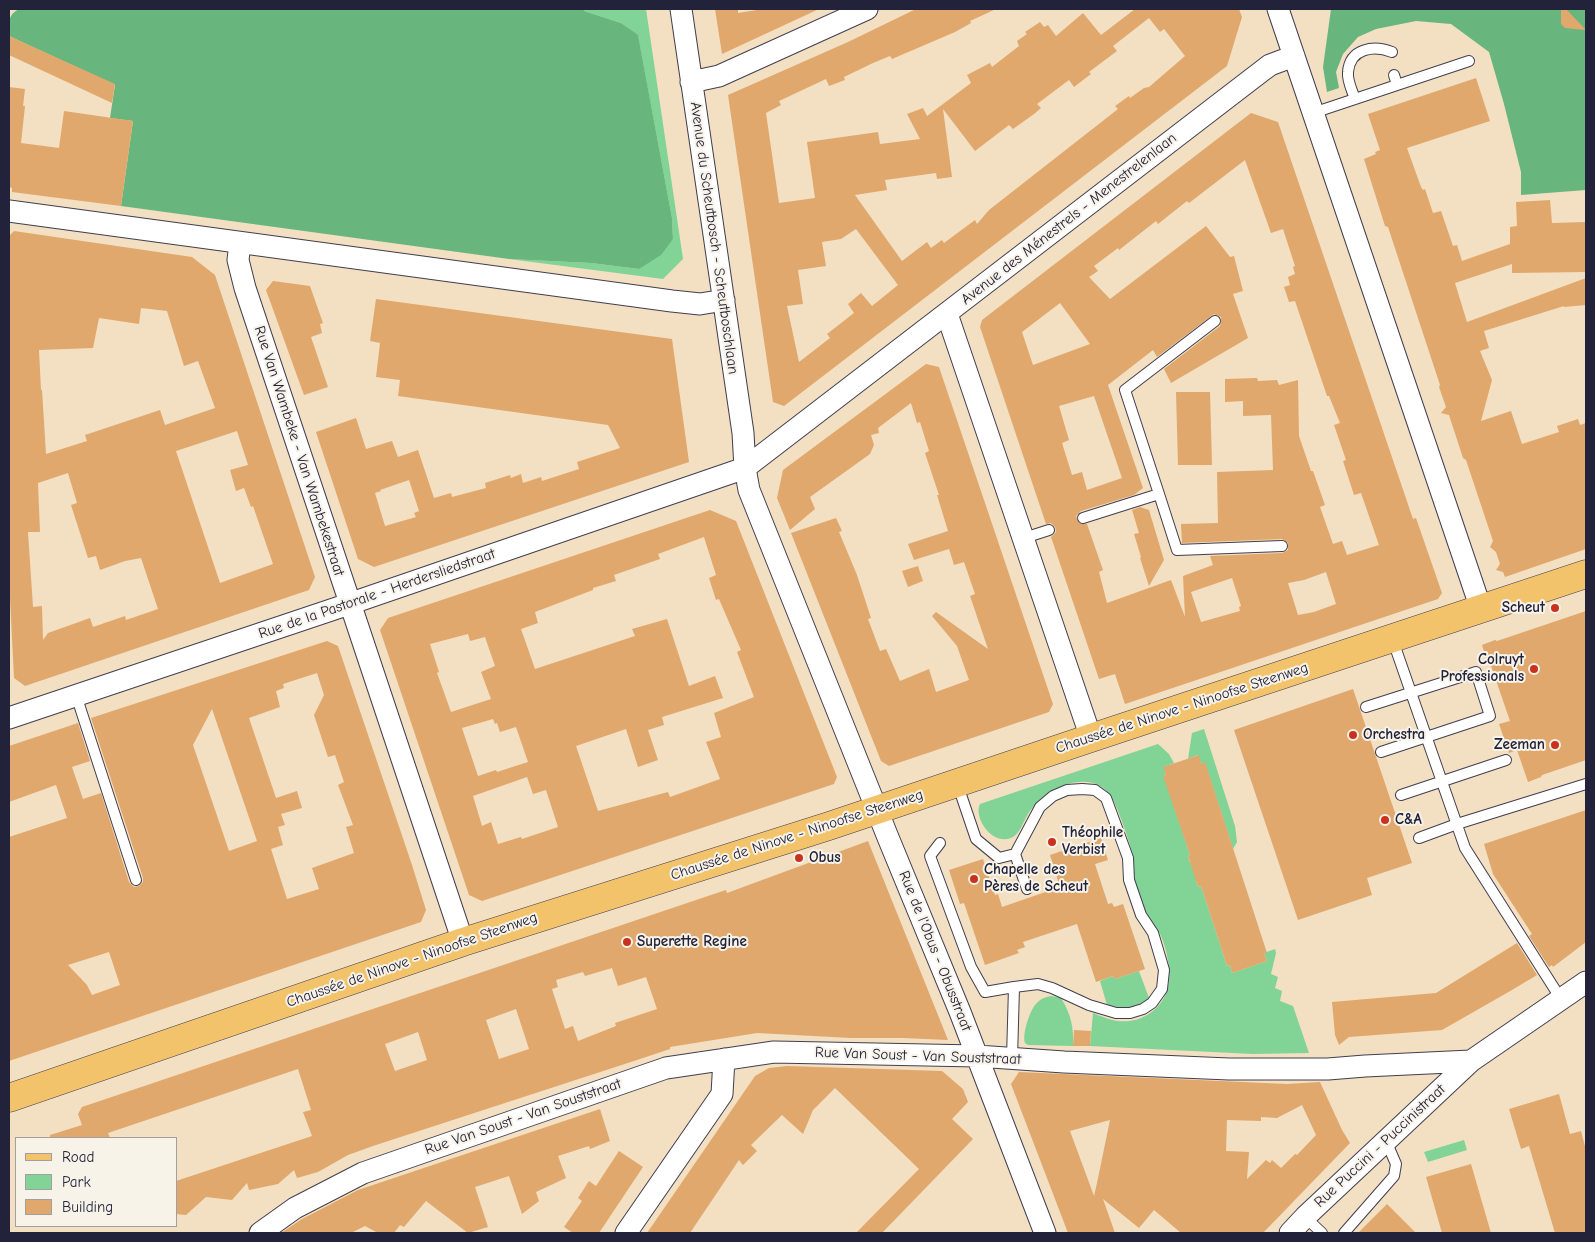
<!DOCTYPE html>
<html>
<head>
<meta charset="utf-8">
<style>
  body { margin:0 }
  #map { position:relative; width:1595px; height:1242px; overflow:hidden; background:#f3dfc2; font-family:"Comic Neue",sans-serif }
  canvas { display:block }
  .frame { position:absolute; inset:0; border:10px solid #22223b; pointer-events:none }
  .legend { position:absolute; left:15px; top:1137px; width:162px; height:90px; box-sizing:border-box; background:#f7f3e8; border:1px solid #a29fa3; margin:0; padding:6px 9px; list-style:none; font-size:15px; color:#22223b }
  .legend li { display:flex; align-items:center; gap:10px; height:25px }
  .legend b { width:25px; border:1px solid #a29fa3 }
</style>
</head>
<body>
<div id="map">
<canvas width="1595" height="1242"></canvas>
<div class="frame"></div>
<ul class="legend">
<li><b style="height:6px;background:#f2c36a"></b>Road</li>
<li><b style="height:14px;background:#81d495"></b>Park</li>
<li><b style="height:14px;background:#e0a86c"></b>Building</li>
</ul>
</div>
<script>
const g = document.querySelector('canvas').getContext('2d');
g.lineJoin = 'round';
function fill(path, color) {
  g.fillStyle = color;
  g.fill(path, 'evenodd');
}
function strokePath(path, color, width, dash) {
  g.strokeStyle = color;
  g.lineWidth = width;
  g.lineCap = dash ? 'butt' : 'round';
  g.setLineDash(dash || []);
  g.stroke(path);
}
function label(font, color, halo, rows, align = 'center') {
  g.font = font + ' "Comic Neue",sans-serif';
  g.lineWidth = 4;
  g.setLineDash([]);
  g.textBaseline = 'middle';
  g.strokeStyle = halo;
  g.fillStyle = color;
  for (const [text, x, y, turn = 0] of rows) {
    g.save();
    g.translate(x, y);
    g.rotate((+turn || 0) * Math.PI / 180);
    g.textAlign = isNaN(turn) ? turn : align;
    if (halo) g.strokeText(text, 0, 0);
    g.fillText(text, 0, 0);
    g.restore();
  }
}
fill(new Path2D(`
  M584,9H646L683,259L663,279L509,259L591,263L639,269L673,239L672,218L638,36L621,23L584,11Z
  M1204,729L1235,826L1237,842L1233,849L1205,763L1201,764L1198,755L1188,759L1192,733Z
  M1158,744L1169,754L1174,763L1164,767L1166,775L1164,776L1190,855L1188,856L1190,863L1193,862L1198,879L1196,881L1198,887L1201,886L1227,966L1230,965L1232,973L1267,961L1264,953L1275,949L1276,953L1271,974L1278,977L1275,988L1282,991L1280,1001L1293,1006L1309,1053L1253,1054L1090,1046L1093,1013C1101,1016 1109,1020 1118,1021C1143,1024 1166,1007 1169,982C1171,969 1166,946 1160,934C1156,927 1150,922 1147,915C1141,905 1137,891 1134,880C1133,873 1134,867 1134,861C1132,848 1119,811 1113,800C1109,792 1101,785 1093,783C1068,777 1041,794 1028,814C1023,822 1020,834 1011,838C992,846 973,817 980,804Z
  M1139,971L1149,998C1136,1009 1123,1009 1107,1005L1100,981L1113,976L1115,979Z
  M1051,996L1061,998C1071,1014 1074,1028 1073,1046L1028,1045L1025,1043C1022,1034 1030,1010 1036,1004C1040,999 1045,997 1051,996Z
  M1464,1140L1467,1150L1428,1162L1424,1152Z`), '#81d495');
fill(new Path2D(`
  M19,9H584V11L621,23L638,35L672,218L673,239L661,255L639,269L591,263L509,259L121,206L133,121L110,118L115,85L9,36C9,24 7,15 19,9Z
  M1331,9H1586V190L1521,195V172L1504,104L1489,52L1451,24L1416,21L1376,29L1358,37L1343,54L1336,72L1339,88L1327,92L1323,67Z`), '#68b67e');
fill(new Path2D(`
  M715,9H738V13L763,9H819L722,54Z
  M916,9H996L970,21L971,23L955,32L892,59L890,56L873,63L844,77L845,80L829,86L826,79L779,101L781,105L766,113L779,203L815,198L807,142L878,132L880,144L920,139L907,114L923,108L927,116L971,83L967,75L990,63L992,67L1019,46L1017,41L1027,34L1025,32L1040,22L1044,27L1048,25L1056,36L1083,13L1101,35L1135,9H1239L1242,17L1227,66L784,406L773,402L728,95L848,42ZM1149,18L1160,32L1164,29L1185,56L1149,87L1144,88L1130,98L1129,96L1115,106L1118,109L989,210L977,224L975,220L944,243L942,240L931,248L927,242L902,261L855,195L887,190L885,180L936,173L937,179L952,177L943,109L975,151L1009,125L1013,129L1034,114L1041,108L1037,104L1069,80L1074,87L1091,74L1089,72L1117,51L1113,46ZM856,229L898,285L872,306L861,293L848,304L854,313L827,334L830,338L799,362L787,306L803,304L798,270L826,266L822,242L841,239Z
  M1561,9H1566L1586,30L1565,28L1561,24Z
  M9,36L115,84L112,103L9,55Z
  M1476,78L1490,121L1407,148L1421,187L1423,190L1425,189L1433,213L1441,211L1453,246L1457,245L1462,261L1510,244V227L1517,226L1516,202L1550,200L1552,223L1586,222V272L1512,273V264L1455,283L1467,322L1586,278V305L1564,307V306L1484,331L1489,348L1480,351L1492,380L1481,421L1511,411L1522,444L1559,432L1557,426L1578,419L1580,425L1586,423V549L1505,577L1503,572L1496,570L1500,564L1496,552L1490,547L1493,541L1466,460L1463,458L1449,415L1441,413L1446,407L1439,387L1440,385L1388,227L1385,226L1364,159L1376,154L1375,152L1380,150L1368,114Z
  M9,87L25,89L23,106H25L21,143L59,148L64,111L133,121L121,206L12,192V188L9,187Z
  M1251,113L1278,122L1413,519L1416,518L1442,593L1438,599L1125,704L1115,674L1099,679L1051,537L1056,532L1055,527L1051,523L1046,524L980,327L982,320ZM1245,160L1271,233L1283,229L1295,266L1293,267L1295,274L1288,277L1290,285L1284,287L1289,302L1295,301L1327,396H1329L1340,423L1334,425L1346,460L1343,461L1354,495L1361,493L1379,545L1347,555L1342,541L1333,544L1320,507L1325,505L1313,471H1311L1299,436L1298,380L1279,385L1277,380L1258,381L1257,378L1225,379V402L1243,401V416L1271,415L1273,470L1217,472L1218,523L1181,524L1182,543L1282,539L1288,543V550L1282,553L1210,556L1213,565L1183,576L1185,617L1171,580L1107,603L1099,572L1103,570L1087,524L1079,523L1076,516L1081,511L1134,495L1143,488L1108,385L1153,350L1157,357L1214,314L1221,317V323L1220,326L1164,369L1171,383L1248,338L1233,294L1243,291L1234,256L1230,257L1206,226L1110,299L1089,277L1098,271L1094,266L1118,248L1119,250L1156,221L1158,224L1187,201L1189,203ZM1060,303L1090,344L1033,365L1022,332ZM1094,396L1122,478L1087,490L1082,472L1072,475L1062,443L1069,440L1059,406ZM1326,572L1336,604L1314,612L1298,615L1288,583L1304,580ZM1232,578L1241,606L1239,607L1240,611L1201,622L1191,592Z
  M14,231L192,257L215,275L315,577L309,590L25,686L14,678L9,578V236ZM141,308L167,311L184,366L198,361L215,408L165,425L160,410L85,435L87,441L46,454L42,390H41L39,350L93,348L99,318L139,324ZM237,431L248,465L230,470L236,491L244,488L251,507L253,506L273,564L220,583L176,451ZM68,473L77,503L71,505L88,558L96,556L100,570L125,561L141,558L158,609L126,620L125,616L93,627L90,618L48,633L43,640L42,606L33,607L28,532H40L38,483Z
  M273,281L310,286L323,323L320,324L322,333L311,337L328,387L304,395L266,290Z
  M376,299L672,339L689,462L374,567L358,559L316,432L356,418L366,449L392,441L398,457L418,450L434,498L451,493L452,497L486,488L485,483L510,475L511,478L521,474L523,483L541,477L542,481L579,469L577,462L620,448L608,425L398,396L400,380L376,377L380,343L370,341ZM409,480L419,511L414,513L416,517L385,526L375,493L381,491L380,490Z
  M926,364L939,367L1053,704L1049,712L889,766L881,761L791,533L836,518L842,531L839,532L857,575L871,618L868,619L880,651L886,649L900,681L929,669L936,692L969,680L957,646L932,616L936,612L988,649L970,596L975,594L964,562L954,565L949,549L914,560L908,544L948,531L937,495H939L925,453L929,451L920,422L917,423L911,403L878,428L879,433L871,435L874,445L870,454L810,497L815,509L790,530L777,498L783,470Z
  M1176,392H1210L1212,465H1178Z
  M1140,507L1149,510L1164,560L1149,586L1140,558L1141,557L1134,534L1139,533L1132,510Z
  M710,510L736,521L837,777L834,784L482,901L469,895L380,630L388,618ZM704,537L716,575L709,578L716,600L719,599L741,650L737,652L754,697L714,713L721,737L706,742L720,779L670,797L668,792L598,811L576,746L626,729L638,767L658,760L648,730L664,725L662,717L723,698L715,676L689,686L667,619L632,629L635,636L535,669L521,629L538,623L535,612L593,590V588L616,581L614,575L660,559L658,554ZM468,634L470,641L485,637L495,666L481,672L491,699L451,712L437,673L439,672L430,644ZM493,719L495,724L497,723L500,732L516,727L528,762L497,772L496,770L478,776L462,728ZM527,777L533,794L546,790L558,827L522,839L521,837L498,844L491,822L482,826L473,796Z
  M918,566L923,581L908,587L902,571Z
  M1586,611V760L1542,775L1541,777L1528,782L1517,750L1509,753L1499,724L1510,721L1489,660L1486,658L1482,645L1495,640L1497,641Z
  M327,641L338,646L412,865L426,910L421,922L9,1061V837L67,818L56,785L9,802V746L78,723L90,761L72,767L83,799L101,793L129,882L134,887L139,886L143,882V878L91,718ZM317,673L324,695L314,715L328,757L335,755L344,782L338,785L353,825L346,827L354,853L312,868L319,889L287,899L271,849L283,845L278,827L285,825L281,814L302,808L297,791L276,798L249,718L280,707L276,691L284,688L283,684ZM212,709L257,841L229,851L193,745ZM109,952L120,985L92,995L87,985L68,965Z
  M1353,689L1412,863L1367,878L1372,895L1298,920L1234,730Z
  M1199,755L1201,764L1205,762L1267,953H1264L1267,961L1232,973L1230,965L1227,966L1201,886L1198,887L1188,856L1190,855L1163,776L1166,775L1163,767Z
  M1586,810V942L1553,967L1552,965L1549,967L1529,936L1532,934L1493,874L1484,844Z
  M1101,838L1108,860L1095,864L1108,904L1112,903L1114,907L1123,904L1145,969L1115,979L1113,976L1096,982L1077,924L1023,942L1025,947L1017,950L1019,953L985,965L964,903L960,904L949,870L983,859L995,895L998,894L1002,907L1060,887L1050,855Z
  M868,841L948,1040L903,1038H851L757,1033L670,1047V1049L637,1060L373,1146L348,1155L318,1172L297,1178L294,1170L278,1184L249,1190L247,1183L232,1200L206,1197L186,1215L176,1214V1181L312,1136L303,1112L311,1110L298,1069L108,1133L110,1138H50V1135L82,1125L78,1114L82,1107L702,898L726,890L727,893ZM612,968L618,986L646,977L657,1009L615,1023L616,1026L578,1041L573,1026L565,1029L552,989L558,987L556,980L583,972L585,976ZM516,1009L529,1049L499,1059L486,1020ZM418,1032L427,1060L395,1071L385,1044Z
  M1517,943L1537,975L1512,990L1442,1030L1349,1037L1339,1045L1335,1035L1332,1002L1436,993Z
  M1074,1030L1091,1031L1090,1046H1073Z
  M787,1066L942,1071L963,1089L968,1102L952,1119L973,1139L882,1233H856L919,1169L835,1088L813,1110L803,1134L782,1115L751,1145L757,1151L743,1165L739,1160L690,1233H647L755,1076L769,1068Z
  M1019,1072L1287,1084L1320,1082L1342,1130L1350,1143L1263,1233H1181L1154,1210L1139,1228L1103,1199L1115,1233H1068L1011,1084ZM1302,1105L1316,1135L1297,1155L1295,1154L1281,1168L1272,1160L1270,1163L1266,1160L1247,1179L1249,1152L1226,1151L1227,1120L1261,1121V1117L1277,1118ZM1110,1120L1097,1183L1094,1196L1070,1131Z
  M1559,1094L1570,1134L1581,1131L1586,1150V1233H1555L1529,1146L1521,1149L1509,1109Z
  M600,1109L610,1141L590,1149L589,1146L558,1156L566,1178L536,1192L539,1201L522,1214L509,1176L475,1187L488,1227L468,1233L426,1201L404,1227L400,1225L394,1233H378L365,1226L351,1233H281L302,1219L358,1190Z
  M619,1151L643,1167L599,1233H573L564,1227L582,1201L578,1198L589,1181L596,1186Z
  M1471,1164L1491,1233H1442L1426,1177Z
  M1387,1204L1416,1233H1358Z`), '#e0a86c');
const service = new Path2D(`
  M1397,85L1469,61
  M1355,99C1352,90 1347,81 1348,72C1350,48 1374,45 1392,52
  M1313,113L1397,85L1394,75
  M1159,494L1177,550L1282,546
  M1083,518L1159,494L1125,390L1215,321
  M1024,538L1049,530
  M1392,638L1465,848L1561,999
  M76,695L136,880
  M1366,707L1476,672L1490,716L1381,752
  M957,783L976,839L999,858L1015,854L1027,889
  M1401,795L1506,760
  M1419,838L1457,824L1586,784
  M940,843L930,856L971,967L985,992L1014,987
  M1012,1058L1014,987L1038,984L1052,988L1089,1005L1116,1013H1130L1143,1009L1152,1003L1162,989L1164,970L1153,933L1141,915L1129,880L1128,858L1106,798L1095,790L1082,789L1067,790L1053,796L1040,807L1015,854
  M1305,1217L1322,1233
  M1344,1233L1394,1176L1396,1164L1386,1141`);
const minor = new Path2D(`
  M681,9L743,433L745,468L749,490L887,835L960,1012L1045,1233
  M1278,9L1481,609
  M691,82L719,76L867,9
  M9,211L672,301L700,304L724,300
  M240,243L238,260L245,288L463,942
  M947,314L1091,738
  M9,718L349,604L745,468L1262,71L1270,65L1294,56
  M260,1233L295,1208L363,1173L666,1068L774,1052L977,1056L1064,1062L1229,1069H1328L1365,1066L1471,1061
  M626,1233L722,1094L724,1059
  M1290,1233L1305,1217L1471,1061L1586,982`);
const primary = new Path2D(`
  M9,1098L463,942L829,826L1091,738L1586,574`);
strokePath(service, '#413e4f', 12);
strokePath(minor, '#413e4f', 23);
strokePath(primary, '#413e4f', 29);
strokePath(service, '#fff', 10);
strokePath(minor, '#fff', 21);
strokePath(primary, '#f2c36a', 28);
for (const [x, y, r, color] of [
  [1555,608,5,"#c8321e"],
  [1534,669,5,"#c8321e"],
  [1353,735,5,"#c8321e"],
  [1555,745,5,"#c8321e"],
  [1385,820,5,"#c8321e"],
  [1052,842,5,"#c8321e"],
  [799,858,5,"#c8321e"],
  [974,879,5,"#c8321e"],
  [627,942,5,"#c8321e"]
]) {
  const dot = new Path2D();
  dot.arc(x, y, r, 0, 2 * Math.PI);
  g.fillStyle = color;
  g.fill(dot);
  strokePath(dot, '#f7f3e8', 2);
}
label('15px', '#22223b', '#f7f3e8', [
  ["Avenue des Ménestrels - Menestrelenlaan",1069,219,-38],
  ["Avenue du Scheutbosch - Scheutboschlaan",714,238,82],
  ["Rue Van Wambeke - Van Wambekestraat",299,451,72],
  ["Rue de la Pastorale - Herdersliedstraat",377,594,-19],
  ["Chaussée de Ninove - Ninoofse Steenweg",1182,708,-18],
  ["Chaussée de Ninove - Ninoofse Steenweg",797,835,-18],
  ["Rue de l'Obus - Obusstraat",935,951,68],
  ["Chaussée de Ninove - Ninoofse Steenweg",412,960,-19],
  ["Rue Van Soust - Van Souststraat",918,1056,2],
  ["Rue Van Soust - Van Souststraat",523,1117,-19],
  ["Rue Puccini - Puccinistraat",1380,1146,-43]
]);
label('bold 15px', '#22223b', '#f7f3e8', [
  ["Scheut",1545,608,"right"],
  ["Colruyt",1524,660,"right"],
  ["Professionals",1524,677,"right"],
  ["Orchestra",1363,735],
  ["Zeeman",1545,745,"right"],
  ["C&A",1395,820],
  ["Théophile",1062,833],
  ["Verbist",1062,850],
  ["Obus",809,858],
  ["Chapelle des",984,870],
  ["Pères de Scheut",984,887],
  ["Superette Regine",637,942]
], 'left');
</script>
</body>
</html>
